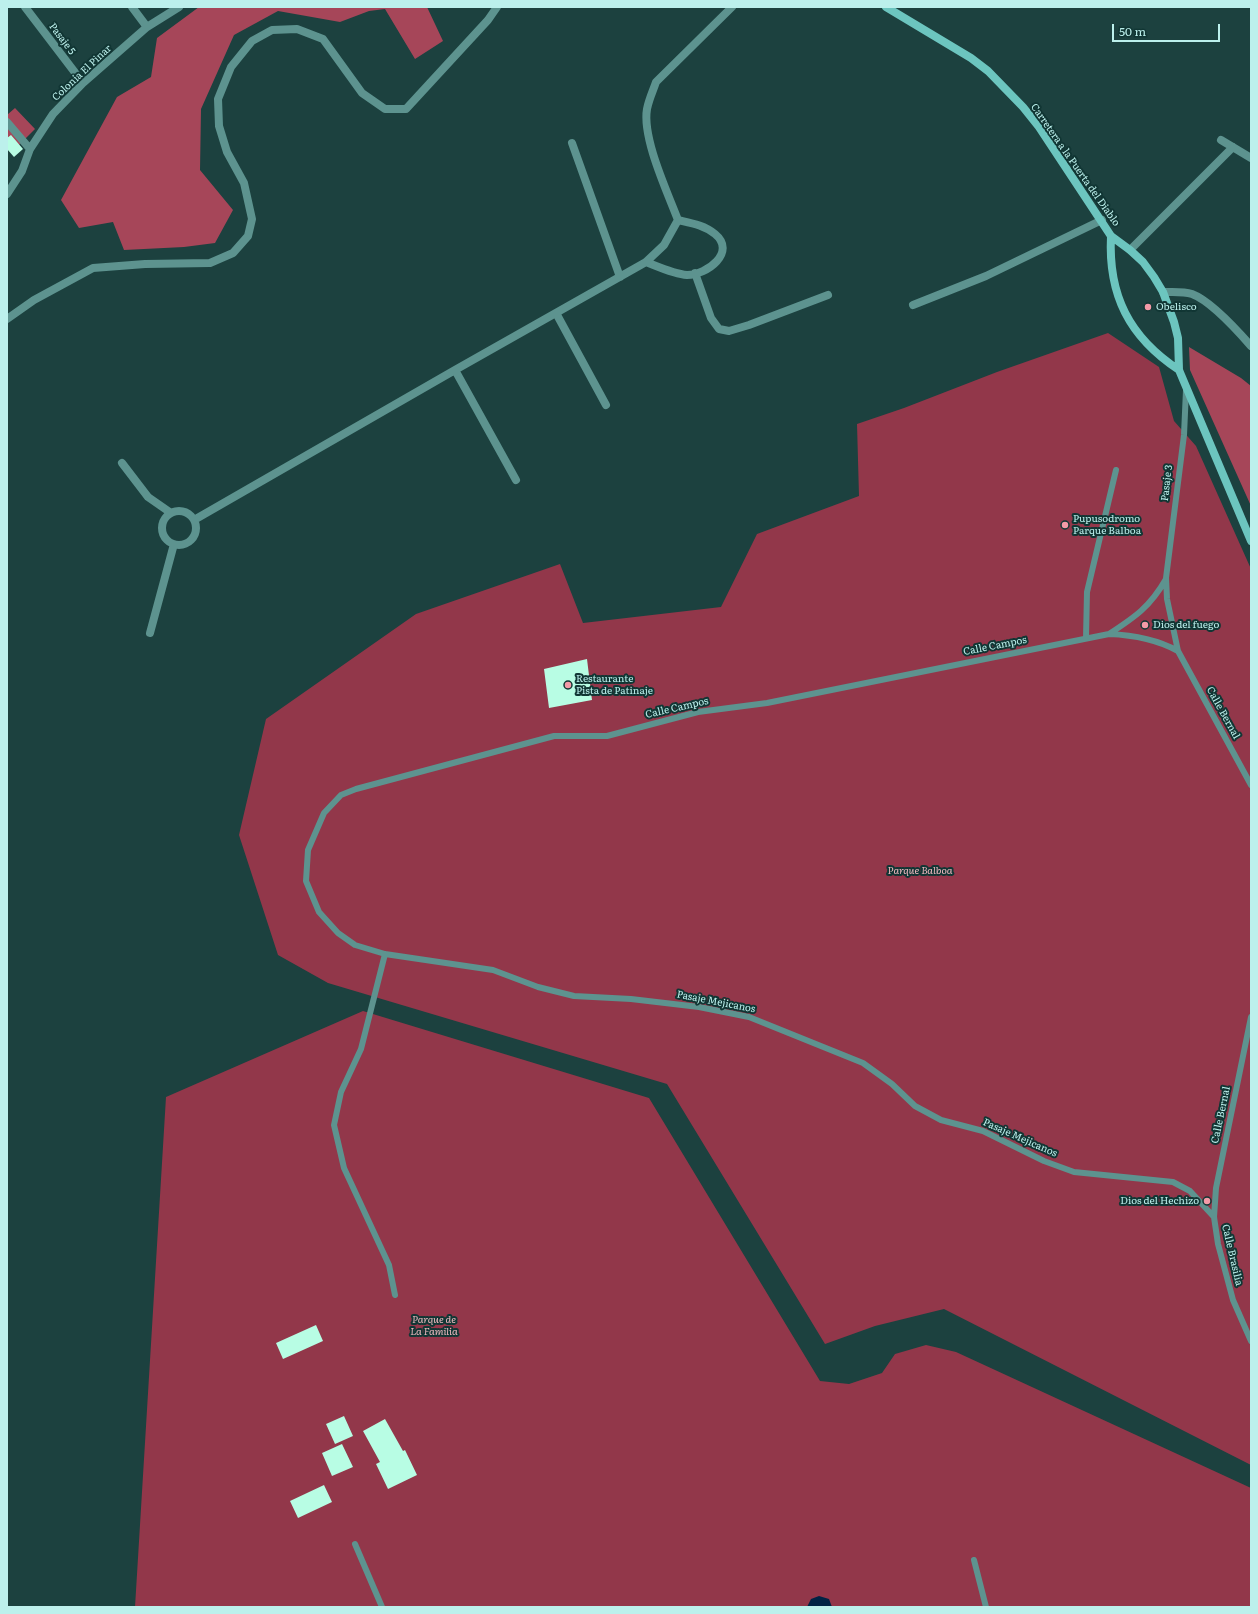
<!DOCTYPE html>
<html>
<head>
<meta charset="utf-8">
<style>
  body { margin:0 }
  #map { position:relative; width:1258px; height:1614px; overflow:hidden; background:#1c413f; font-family:Literata,serif }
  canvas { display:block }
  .frame { position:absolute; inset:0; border:8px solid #bcf0ec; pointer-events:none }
  .scale { position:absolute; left:1112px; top:24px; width:108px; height:18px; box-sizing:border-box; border:2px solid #bcf0ec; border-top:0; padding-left:5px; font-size:12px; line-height:14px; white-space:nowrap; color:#bcf0ec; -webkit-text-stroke:3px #113634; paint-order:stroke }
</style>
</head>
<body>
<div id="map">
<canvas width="1258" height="1614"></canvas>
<div class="frame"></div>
<div class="scale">50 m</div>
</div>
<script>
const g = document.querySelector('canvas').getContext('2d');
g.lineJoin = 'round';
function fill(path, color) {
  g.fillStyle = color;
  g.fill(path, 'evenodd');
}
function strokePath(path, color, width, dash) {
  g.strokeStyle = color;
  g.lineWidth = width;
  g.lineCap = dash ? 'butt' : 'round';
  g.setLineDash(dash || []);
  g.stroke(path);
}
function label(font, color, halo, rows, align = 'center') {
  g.font = font + ' Literata,serif';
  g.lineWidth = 4;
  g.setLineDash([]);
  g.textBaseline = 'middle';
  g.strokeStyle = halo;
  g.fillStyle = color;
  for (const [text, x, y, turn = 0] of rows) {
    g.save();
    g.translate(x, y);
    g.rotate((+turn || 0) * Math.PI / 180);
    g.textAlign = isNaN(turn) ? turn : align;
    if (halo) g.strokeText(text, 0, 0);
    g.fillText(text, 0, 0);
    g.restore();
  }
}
fill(new Path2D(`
  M1108,333L1159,367L1174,421L1196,446L1251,569V1465L944,1309L875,1326L825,1344L667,1084L328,983L278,955L239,835L266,719L416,614L560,564L583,623L721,607L757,534L859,496L857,424L904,408L997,372Z
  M363,1011L649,1098L820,1381L849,1384L882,1373L895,1354L926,1345L956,1352L1251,1488V1607H135L166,1097Z`), '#92374a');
fill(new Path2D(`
  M199,7H427L443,41L415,59L385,9L369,11L340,22L278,11L234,35L201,109L200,170L233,210L215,243L184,247L124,250L113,222L79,228L61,200L117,97L151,77L157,38Z
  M15,108L35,129L13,151L7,145V115Z
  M1189,347L1241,378L1251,386V506L1190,370Z`), '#a64659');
fill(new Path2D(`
  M819,1596L829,1599L832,1607H807L811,1599Z`), '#002345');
fill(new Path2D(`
  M11,135L23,149L14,157L7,149V138Z
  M587,659L592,700L549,708L544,669Z
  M316,1325L323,1341L283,1359L276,1343Z
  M344,1416L353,1436L335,1444L326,1424Z
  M385,1419L403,1451L405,1450L417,1475L388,1489L376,1464L380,1462L363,1431Z
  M342,1444L353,1467L332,1476L322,1453Z
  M324,1485L332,1502L298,1518L290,1501Z`), '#b8fde4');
strokePath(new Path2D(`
  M1186,390L1184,435L1166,578L1167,599L1178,651L1251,785
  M1109,634C1135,617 1150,607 1166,579
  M1086,638L1087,592L1116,470
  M1178,651C1156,639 1134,635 1109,634L767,703L698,712L607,736H554L356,789L341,795L324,813L308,850L306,881L319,912L338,933L355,945L385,954L493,970L538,987L574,996L631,999L699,1007L749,1017L863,1063L892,1084L915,1106L941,1120L983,1131L1044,1161L1074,1172L1173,1182L1190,1191L1214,1217
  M385,954L361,1049L341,1092L334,1125L344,1168L389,1265L395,1295
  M1251,1017L1216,1188L1214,1217L1218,1244L1233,1300L1251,1341
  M355,1544L382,1607
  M974,1560L986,1607`), '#5d938f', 6);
strokePath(new Path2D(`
  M25,7L83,83
  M132,7L147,27
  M7,122L30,149
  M1221,140L1251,158
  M572,143L620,277
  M7,194L22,171L30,149L53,114L83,83L147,27L179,7
  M1130,250L1233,147
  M646,262C659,267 674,274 687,275C707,275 737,252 715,234C704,225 691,223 678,220
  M695,273L711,318L719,329L729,331L749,325L828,295
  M1163,292C1172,292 1183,291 1192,294C1211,301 1237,330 1251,346
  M913,305L986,276L1102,220
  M556,313L606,405
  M7,319L34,300L93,268L145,264L210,263L233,253L248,236L252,219L244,183L227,152L219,126L218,99L231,67L252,41L272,30L297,29L323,39L362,93L385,109H406L488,20L497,7
  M455,370L516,480
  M122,463L148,497L171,513
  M162 528a17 17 0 1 1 34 0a17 17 0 1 1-34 0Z
  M194,520L455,370L646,262L664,245L678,220C667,191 642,138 647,109C649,99 653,91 656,82L732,7
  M150,633L174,544`), '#5d938f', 8);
strokePath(new Path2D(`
  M886,7L971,58L988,71L1023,107L1039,127L1111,236L1130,250L1143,262L1154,277L1163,292L1174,322L1178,338L1179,370L1251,541
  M1111,236C1108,295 1129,337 1179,370`), '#6cc5bf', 8);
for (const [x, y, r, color] of [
  [1148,307,4,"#f39aa7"],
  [1065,525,4,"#f39aa7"],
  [1145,625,4,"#f39aa7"],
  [568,685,4,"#f39aa7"],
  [1207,1201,4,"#f39aa7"]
]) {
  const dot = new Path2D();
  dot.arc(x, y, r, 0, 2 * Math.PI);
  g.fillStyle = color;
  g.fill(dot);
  strokePath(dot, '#113634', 1.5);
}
label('10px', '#bcf0ec', '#113634', [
  ["Pasaje 5",62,39,53],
  ["Colonia El Pinar",82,73,-43],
  ["Carretera a la Puerta del Diablo",1075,165,55],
  ["Pasaje 3",1167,483,-83],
  ["Calle Campos",995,646,-11],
  ["Calle Campos",677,708,-13],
  ["Calle Bernal",1223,713,61],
  ["Pasaje Mejicanos",716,1002,11],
  ["Calle Bernal",1221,1115,-78],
  ["Pasaje Mejicanos",1020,1138,24],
  ["Calle Brasilia",1232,1255,77]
]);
label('10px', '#bcf0ec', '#113634', [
  ["Obelisco",1156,307],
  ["Pupusodromo",1073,519],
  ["Parque Balboa",1073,531],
  ["Dios del fuego",1153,625],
  ["Restaurante",576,679],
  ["Pista de Patinaje",576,691],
  ["Dios del Hechizo",1199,1201,"right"]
], 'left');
label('italic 10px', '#f0bac0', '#113634', [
  ["Parque Balboa",920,871],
  ["Parque de",434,1320],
  ["La Familia",434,1332]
]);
</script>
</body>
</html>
